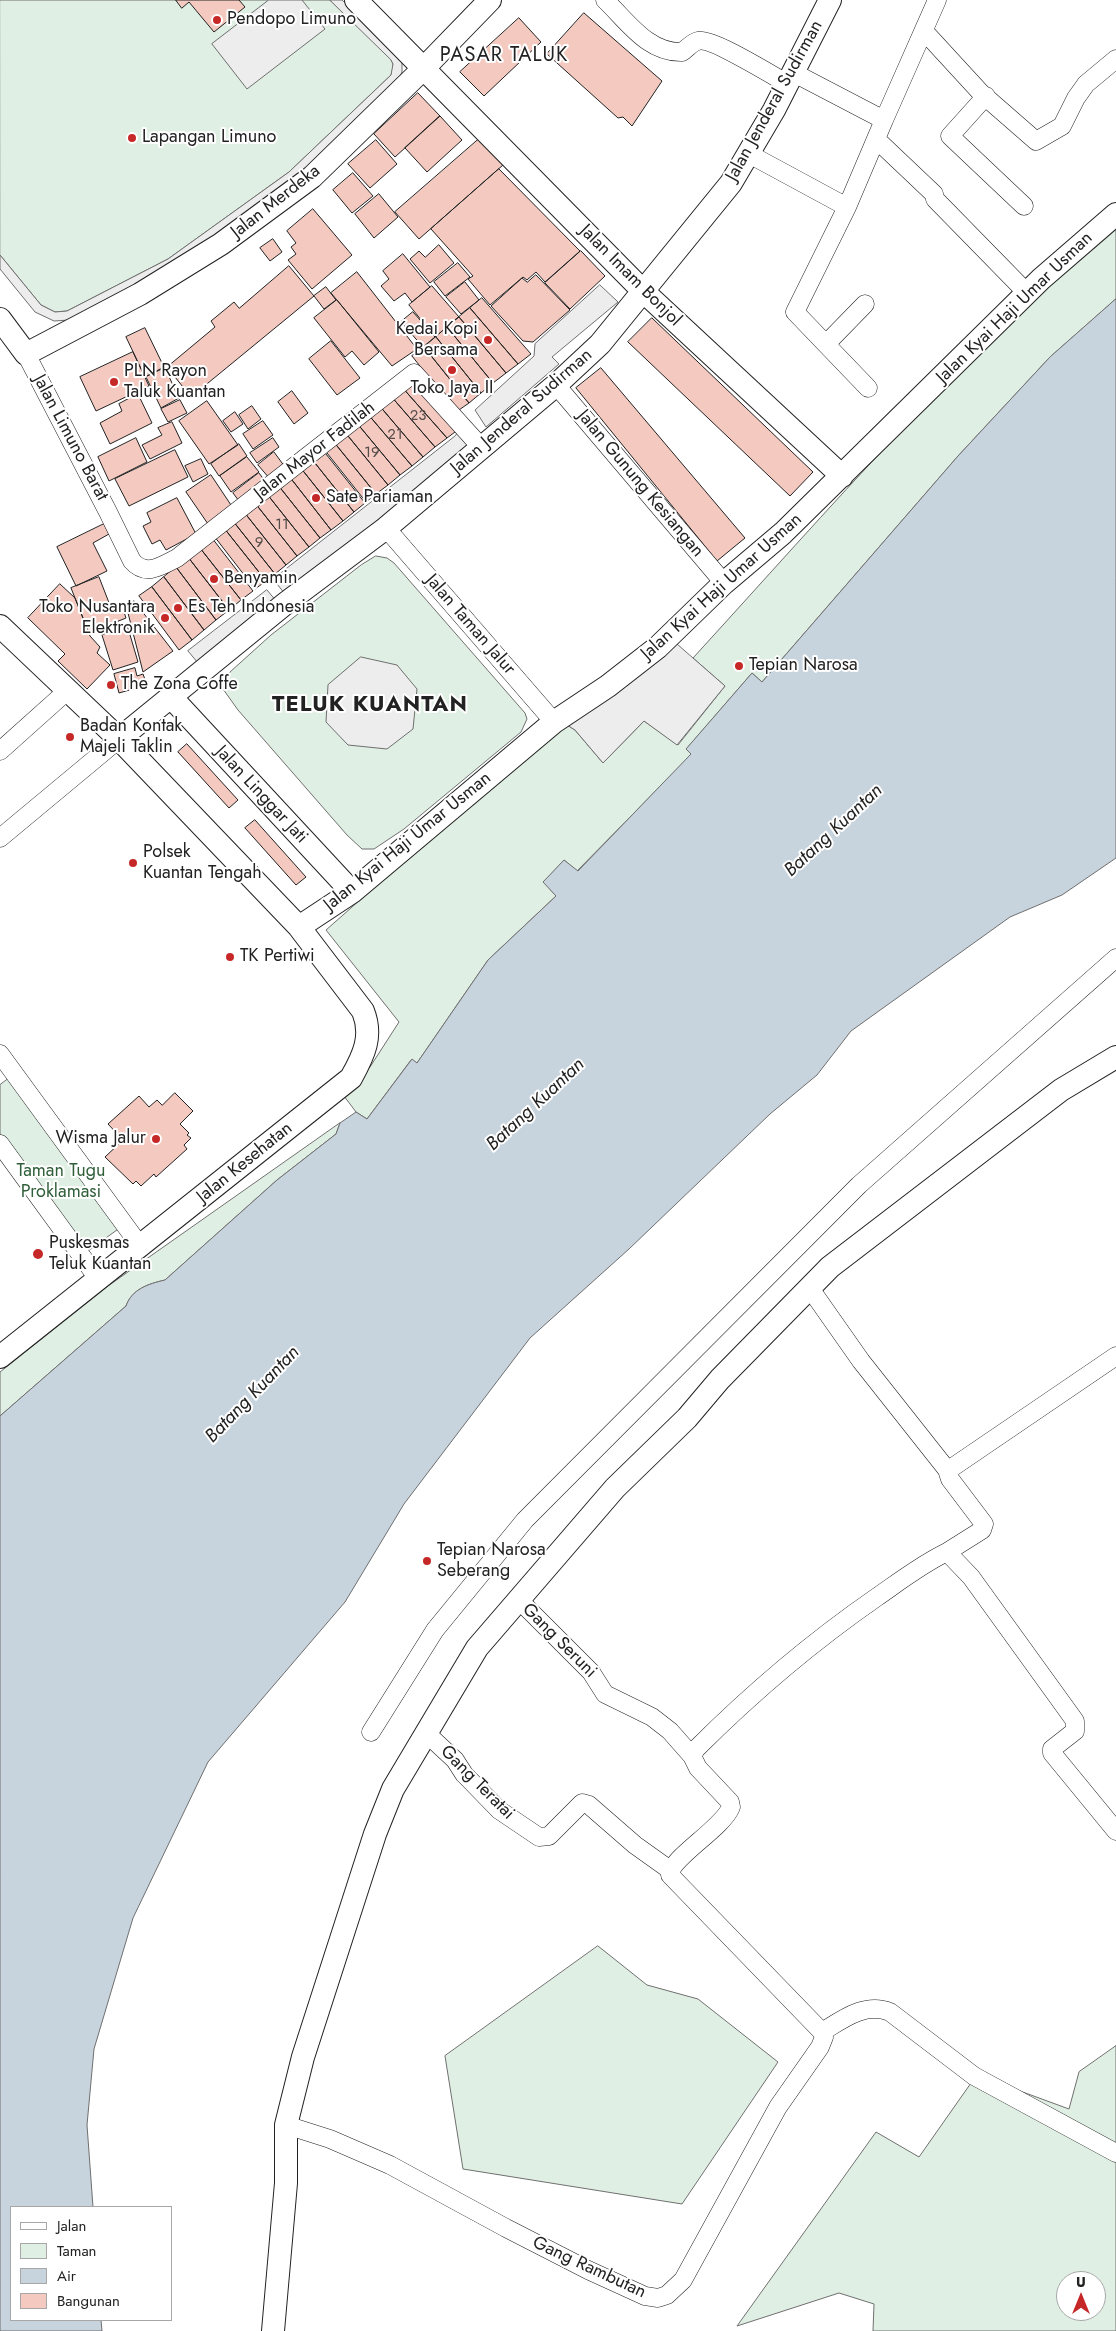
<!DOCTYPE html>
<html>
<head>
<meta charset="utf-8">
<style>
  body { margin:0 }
  #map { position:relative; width:1116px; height:2331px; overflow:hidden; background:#fff; font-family:Jost,sans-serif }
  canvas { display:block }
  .legend { position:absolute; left:10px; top:2206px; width:162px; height:115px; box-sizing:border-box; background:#fff; border:1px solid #a7a7a7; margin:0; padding:6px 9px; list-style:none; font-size:15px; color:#222 }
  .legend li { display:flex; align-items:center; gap:10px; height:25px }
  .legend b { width:25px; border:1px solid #a7a7a7 }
  .north { position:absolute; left:1056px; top:2271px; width:50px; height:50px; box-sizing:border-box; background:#fff; border:1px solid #a7a7a7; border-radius:50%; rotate:0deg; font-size:14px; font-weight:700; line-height:20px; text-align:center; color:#222 }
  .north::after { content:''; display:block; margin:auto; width:18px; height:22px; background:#c62828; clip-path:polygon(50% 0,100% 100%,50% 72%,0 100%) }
</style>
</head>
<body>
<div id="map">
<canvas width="1116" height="2331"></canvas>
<ul class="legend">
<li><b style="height:6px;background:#fff"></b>Jalan</li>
<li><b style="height:14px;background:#e0efe3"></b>Taman</li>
<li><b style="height:14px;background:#c7d3dd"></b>Air</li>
<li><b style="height:14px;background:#f3c9c0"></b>Bangunan</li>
</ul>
<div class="north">U</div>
</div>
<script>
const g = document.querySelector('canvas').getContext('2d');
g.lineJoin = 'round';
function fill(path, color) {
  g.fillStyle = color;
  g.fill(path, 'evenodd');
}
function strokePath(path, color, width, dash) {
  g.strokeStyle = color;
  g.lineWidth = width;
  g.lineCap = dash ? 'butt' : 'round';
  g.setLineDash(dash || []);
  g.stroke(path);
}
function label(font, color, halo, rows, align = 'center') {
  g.font = font + ' Jost,sans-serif';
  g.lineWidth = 4;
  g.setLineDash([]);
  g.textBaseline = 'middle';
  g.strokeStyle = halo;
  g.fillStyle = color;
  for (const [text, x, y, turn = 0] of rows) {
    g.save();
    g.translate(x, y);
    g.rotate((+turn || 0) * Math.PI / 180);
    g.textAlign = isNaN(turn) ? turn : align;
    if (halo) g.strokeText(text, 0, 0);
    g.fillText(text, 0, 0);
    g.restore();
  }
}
const green = new Path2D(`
  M0,0H330C341,11 390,52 393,64C394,68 392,72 391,75L289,172L168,259L67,311L55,312L41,305L0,255Z
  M1116,223V299L1050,357L958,456L762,682L752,673L688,747L692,754L577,871L564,860L544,882L556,896L488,960L417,1063L411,1060L367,1119L356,1112L344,1096L370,1067L399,1022L326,930L445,825L567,725L575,730L603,763L644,721L678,745L725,686L693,658C829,509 962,355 1116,223Z
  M376,556L387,558L394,563L525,713L527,719L521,732L404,829L374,849H362L347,835L238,710L223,689L230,672L271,635L361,565Z
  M12,1076L121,1227L84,1254L0,1138V1085Z
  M340,1123L336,1134L277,1180L165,1280C148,1284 132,1289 126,1306L0,1416V1372L108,1286Z
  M598,1946L647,1985L698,1999L778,2062L682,2204L463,2169L445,2056Z
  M1116,2046V2331H873L874,2304L839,2293L737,2326L876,2132L919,2157L971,2083L1020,2091L1069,2109L1079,2072ZM1066,2281H1096V2311H1066Z`);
fill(green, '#e0efe3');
strokePath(green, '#6f6f6f', 1);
const parking = new Path2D(`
  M269,0H302L325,29L247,89L212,44Z
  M330,0H342L391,46L402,63V72L398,81L295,179L172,267L69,320L54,321L35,312L0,269V255L41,305L55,312L67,311L168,259L289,172L391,75L393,64L391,60Z
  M600,285L618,302L552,357L559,364L486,427L475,410L534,356L535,344Z
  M459,431L472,445L285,594L273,579L455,436Z
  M267,590L277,602L198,663L188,651Z
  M677,644L725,686L677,745L644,721L603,763L575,730L567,725Z
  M361,657L397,665L417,689L413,729L387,749L348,745L326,722L328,685Z`);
fill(parking, '#ededed');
strokePath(parking, '#6f6f6f', 1);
const water = new Path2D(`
  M1116,299V858L1062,895L1010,917L851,1031L817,1075L770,1114L629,1249L530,1338L404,1504L345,1602L208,1762L133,1918L94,2049L87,2125L93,2207H11V2320H101L102,2331H0V1416L126,1306C132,1289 148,1284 165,1280L277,1180L336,1134L340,1123L356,1112L367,1119L412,1059L417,1063L488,960L556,896L543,882L564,860L578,871L691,754L686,749L752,673L762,682L958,456L1050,357Z`);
fill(water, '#c7d3dd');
strokePath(water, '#6f6f6f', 1);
const building = new Path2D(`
  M176,0H239L245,7L214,32L189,2L182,8Z
  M584,13L662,81L632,126L623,117L618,118L547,54Z
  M519,18L541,42L484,96L460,72Z
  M418,93L440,116L395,157L374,134Z
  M440,116L462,140L427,172L405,148Z
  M479,139L503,165L419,239L395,212Z
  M376,140L397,164L370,188L348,164Z
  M499,169L580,251L545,282L536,272L527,280L523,277L490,305L468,279L473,276L431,229Z
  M353,173L373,196L352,213L333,190Z
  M379,194L398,217L374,238L355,214Z
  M313,209L352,255L312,289L288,260L296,254L291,247L296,243L287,231Z
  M273,239L282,252L270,261L260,248Z
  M439,245L454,263L430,283L410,259L419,251L425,257Z
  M581,251L605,276L570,309L545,283Z
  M403,254L430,287L412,302L405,293L394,301L381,286L389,279L383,271Z
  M458,263L470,277L445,296L434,282Z
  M289,266L314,296L191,397L167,367L215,327L211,321L234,302L239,308Z
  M357,272L417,349L392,366L331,293Z
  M536,275L570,310L533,342L523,341L491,306L522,278L527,282Z
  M465,282L479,300L461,314L446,297Z
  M432,286L459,317L435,337L409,305Z
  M326,287L336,300L324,309L314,296Z
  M482,298L531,354L518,364L470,308Z
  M337,300L379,352L364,365L352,351L345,357L314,318Z
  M470,308L518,364L506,373L459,317Z
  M413,312L435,337L423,347L401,322Z
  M459,317L506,373L493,383L447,327Z
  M652,318L813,472L790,496L628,342Z
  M447,327L493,383L481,393L436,337Z
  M145,328L164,367L145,377L126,337Z
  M436,337L481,393L469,403L424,347Z
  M331,341L360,378L337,395L309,359Z
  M424,347L469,403L456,412L412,356Z
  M133,352L149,386L96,411L80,377Z
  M165,368L179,398L161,408L146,377Z
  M601,368L745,538L717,561L576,388Z
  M413,377L459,429L447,438L401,386Z
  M401,386L447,438L435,447L390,395Z
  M292,391L308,413L294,424L278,402Z
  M138,394L152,423L110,444L100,423L122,411L119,404Z
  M390,395L435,447L423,457L378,404Z
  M180,400L187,413L168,422L161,409Z
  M207,401L238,445L209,464L179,421Z
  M378,404L423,457L412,466L367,413Z
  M252,406L261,419L248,429L239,415Z
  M235,412L243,424L231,432L223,421Z
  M367,413L412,466L400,475L356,422Z
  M263,421L273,435L253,449L243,434Z
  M172,422L182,443L150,459L142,445L162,435L158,428Z
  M356,422L400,475L388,485L344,431Z
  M344,431L388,485L376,494L333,441Z
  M136,438L147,462L109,481L98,457Z
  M273,438L279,447L257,463L250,453Z
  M333,441L376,494L366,502L323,448Z
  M239,444L247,456L219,476L211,464Z
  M322,449L365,503L354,512L311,458Z
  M175,450L188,477L129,506L115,479Z
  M274,452L285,467L270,479L258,465Z
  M247,457L259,472L231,492L220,476Z
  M311,458L354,512L343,521L300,467Z
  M201,459L208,474L193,482L185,466Z
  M300,467L343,521L331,530L289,476Z
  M259,473L265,481L239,501L233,493Z
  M211,475L233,508L208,524L186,492Z
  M289,476L331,530L320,538L278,485Z
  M278,485L320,538L309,547L267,494Z
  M267,494L309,547L297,556L255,503Z
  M177,498L196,534L166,550L160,540L152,544L143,526L151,522L147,513Z
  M255,503L297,556L286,565L244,512Z
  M244,512L286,565L275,574L233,521Z
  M233,521L275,574L266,581L224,528Z
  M104,524L109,534L93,543L107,571L76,586L57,547Z
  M224,528L266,581L255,589L214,536Z
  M212,538L253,591L241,600L200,548Z
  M200,548L241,600L229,610L188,557Z
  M188,557L229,610L216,620L176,567Z
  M176,567L216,620L204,630L164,577Z
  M99,577L113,613L123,609L126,618L89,633L71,588Z
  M164,577L204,630L192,640L152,587Z
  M60,584L75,598L90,636L100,647L97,653L110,665L87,689L58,661L65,654L28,618Z
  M152,587L192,640L179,650L139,596Z
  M134,601L173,651L143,672L127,609Z
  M128,628L138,662L113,670L102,635Z
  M135,668L137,676L143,674L147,685L119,693L114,674Z
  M187,744L238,800L229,808L178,752Z
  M255,820L306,877L296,885L245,828Z
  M175,1093L193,1111L180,1124L189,1133L187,1135L191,1138L184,1145L187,1149L156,1177L154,1174L141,1186L136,1181L133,1184L105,1157L123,1140L108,1124L139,1096L149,1107L157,1100L162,1105Z`);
fill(building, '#f3c9c0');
strokePath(building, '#222', 1);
const minor = new Path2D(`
  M605,0C628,22 648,53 682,52C687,49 692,42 698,41C711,37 773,76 788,84
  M924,31L981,93L1036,141L1062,126L1076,98L1086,84L1116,59
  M794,73L884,120L847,207L795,312L868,388
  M986,96L950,136L1024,206
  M884,120L937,0
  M876,139L934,194L935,199L1027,293
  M749,154L847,207
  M826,344L865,304
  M26,354L108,512L132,561C146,577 161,566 177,558L414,373L481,447
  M556,385L724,583
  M386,528L554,722
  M0,751L67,691
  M0,838L119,739
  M0,1054L141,1247
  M0,1144L99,1280
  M809,1287L861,1361L948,1471
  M947,1552L982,1530L984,1524L950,1479L948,1473L950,1469L1116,1356
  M518,1599L591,1672L605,1694L652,1717L670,1731L692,1756
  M371,1732L435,1630L525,1520L859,1185L1116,958
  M426,1733L455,1760L464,1774L499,1810L539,1837L549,1836L582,1803L589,1805L635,1845L670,1870
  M822,2032C843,2019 865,2002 890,2012L974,2076L1116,2153
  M286,2125L330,2139L390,2165L506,2228L588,2270L645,2296L658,2298L667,2295L683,2280L778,2107L820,2047L824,2037L822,2032L670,1875C670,1858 722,1829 731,1807L730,1802L698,1768L692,1756L696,1749C752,1693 812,1642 877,1597C900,1581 922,1564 947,1552L971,1577L1075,1721V1731L1052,1749V1753L1116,1831`);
const tertiary = new Path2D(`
  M356,0L644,292L842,476
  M0,319L26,354L140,294L221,244L312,177L424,68L490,0
  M0,626L119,739L299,927L363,1011C373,1036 364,1055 351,1078L0,1357
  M171,697L352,892
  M119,739L286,603L386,528L556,385L600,344L731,183L774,110L830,0
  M299,927L352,892L554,722L608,686L658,647L724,583L783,533L1041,279L1116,214
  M273,2331L286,2183V2125L303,2057L375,1834L393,1789L477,1648L615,1488L687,1418L720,1379L830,1267L1061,1090L1116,1057`);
strokePath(minor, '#222', 19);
strokePath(tertiary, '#222', 24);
strokePath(minor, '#fff', 18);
strokePath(tertiary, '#fff', 22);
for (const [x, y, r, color] of [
  [217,20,5,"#c62828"],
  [132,138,5,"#c62828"],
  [488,340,5,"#c62828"],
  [452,370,5,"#c62828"],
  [114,382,5,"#c62828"],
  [316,498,5,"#c62828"],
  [214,579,5,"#c62828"],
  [178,608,5,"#c62828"],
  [165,618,5,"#c62828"],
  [739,666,5,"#c62828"],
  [111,685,5,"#c62828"],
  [70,737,5,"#c62828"],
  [133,863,5,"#c62828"],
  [230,957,5,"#c62828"],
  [156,1139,5,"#c62828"],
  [38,1254,6,"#c62828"],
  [427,1561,5,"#c62828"]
]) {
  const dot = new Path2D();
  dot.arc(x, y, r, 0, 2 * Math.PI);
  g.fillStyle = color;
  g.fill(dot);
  strokePath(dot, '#fff', 2);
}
label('15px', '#564c4a', null, [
  ["23",418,416],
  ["21",395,435],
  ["19",372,453],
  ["11",282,525],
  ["9",259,543]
]);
label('18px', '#222', '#fff', [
  ["Pendopo Limuno",227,20],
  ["Lapangan Limuno",142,138],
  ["Kedai Kopi",478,330,"right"],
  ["Bersama",478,351,"right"],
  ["PLN Rayon",124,372],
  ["Taluk Kuantan",124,393],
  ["Toko Jaya II",452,389,"center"],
  ["Sate Pariaman",326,498],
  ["Benyamin",224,579],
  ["Toko Nusantara",155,608,"right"],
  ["Elektronik",155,629,"right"],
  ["Es Teh Indonesia",188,608],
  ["Tepian Narosa",749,666],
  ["The Zona Coffe",121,685],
  ["Badan Kontak",80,727],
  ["Majeli Taklin",80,748],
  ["Polsek",143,853],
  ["Kuantan Tengah",143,874],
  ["TK Pertiwi",240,957],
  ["Wisma Jalur",146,1139,"right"],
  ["Puskesmas",49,1244],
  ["Teluk Kuantan",49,1265],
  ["Tepian Narosa",437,1551],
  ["Seberang",437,1572]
], 'left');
label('18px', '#222', '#fff', [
  ["Jalan Jenderal Sudirman",775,101,-61],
  ["Jalan Merdeka",276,202,-38],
  ["Jalan Imam Bonjol",630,276,45],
  ["Jalan Kyai Haji Umar Usman",1015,308,-44],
  ["Jalan Jenderal Sudirman",522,412,-41],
  ["Jalan Limuno Barat",70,438,62],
  ["Jalan Mayor Fadilah",315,451,-38],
  ["Jalan Gunung Kesiangan",640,484,50],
  ["Jalan Kyai Haji Umar Usman",722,587,-42],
  ["Jalan Taman Jalur",470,625,49],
  ["Jalan Linggar Jati",261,795,47],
  ["Jalan Kyai Haji Umar Usman",408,842,-39],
  ["Jalan Kesehatan",245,1163,-39],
  ["Gang Seruni",559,1641,45],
  ["Gang Teratai",477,1783,45],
  ["Gang Rambutan",589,2268,25]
]);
label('18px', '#2f5e38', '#fff', [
  ["Taman Tugu",61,1172],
  ["Proklamasi",61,1193]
]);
label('italic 19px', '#222', '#fff', [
  ["Batang Kuantan",834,831,-43],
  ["Batang Kuantan",536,1105,-43],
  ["Batang Kuantan",253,1395,-46]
]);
g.letterSpacing = '1px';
label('20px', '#222', '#fff', [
  ["PASAR TALUK",504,56]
]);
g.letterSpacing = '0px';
g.letterSpacing = '1px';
label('bold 22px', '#222', '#fff', [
  ["TELUK KUANTAN",370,706]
]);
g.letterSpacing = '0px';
</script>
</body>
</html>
